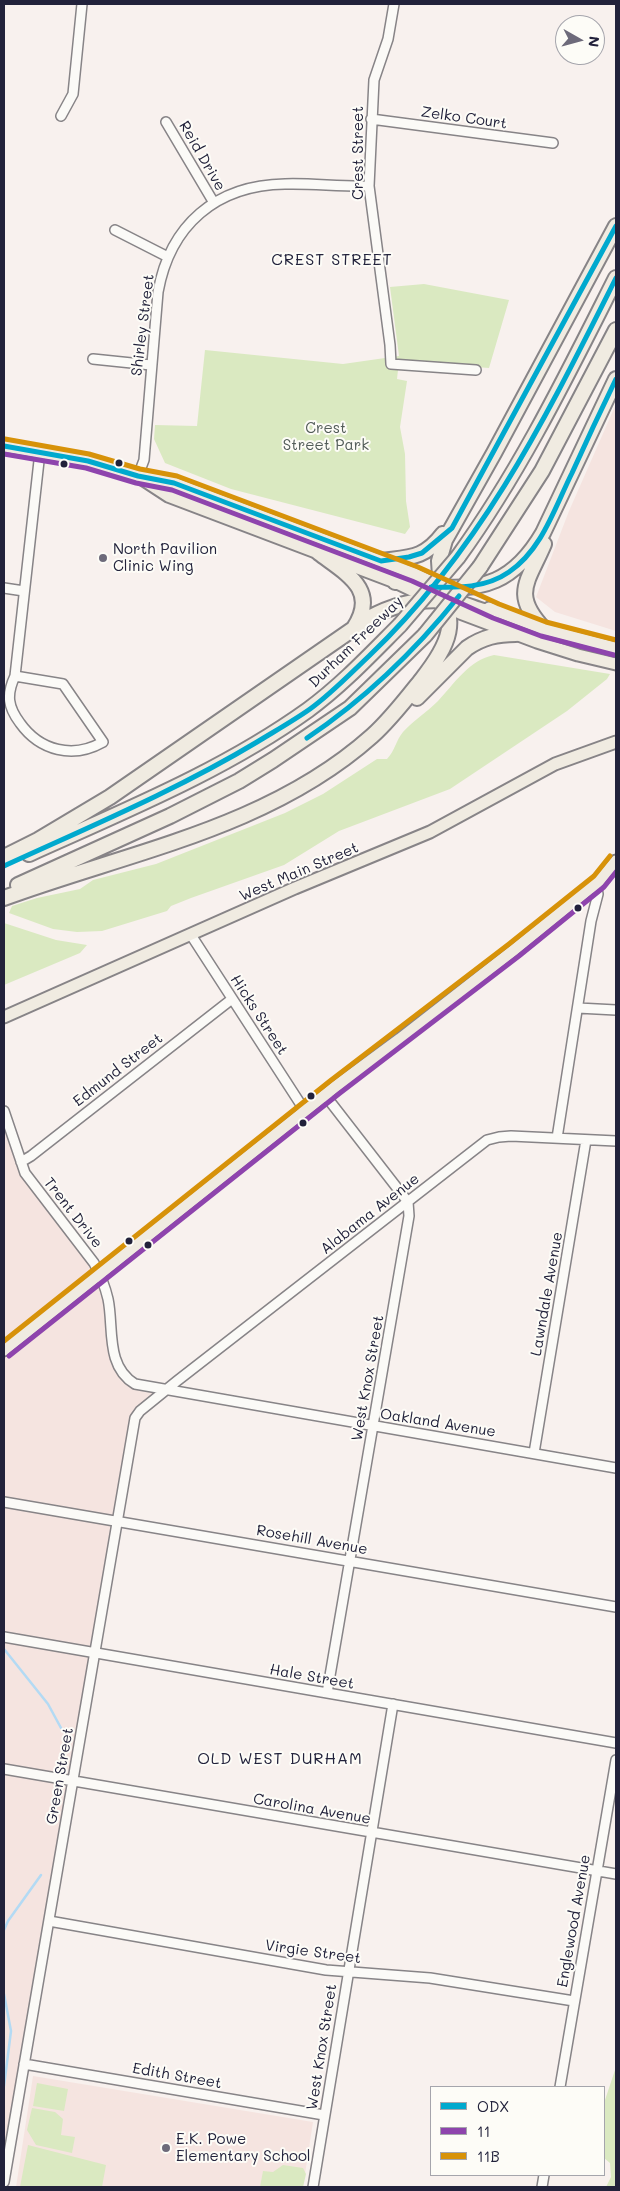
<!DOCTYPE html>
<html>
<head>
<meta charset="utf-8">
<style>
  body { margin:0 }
  #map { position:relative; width:620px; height:2191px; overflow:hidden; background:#f8f1ee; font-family:Mali,sans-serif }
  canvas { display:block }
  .frame { position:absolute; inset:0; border:5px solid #22223b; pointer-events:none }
  .legend { position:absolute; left:430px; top:2086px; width:175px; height:90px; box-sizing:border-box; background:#fdfcf7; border:1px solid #a5a5ac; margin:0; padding:6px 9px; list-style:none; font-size:15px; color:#22223b }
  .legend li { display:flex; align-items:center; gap:10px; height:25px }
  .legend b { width:25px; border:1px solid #a5a5ac }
  .north { position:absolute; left:555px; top:15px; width:50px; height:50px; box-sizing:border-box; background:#fdfcf7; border:1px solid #a5a5ac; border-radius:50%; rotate:97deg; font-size:14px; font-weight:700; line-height:20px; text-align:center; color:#22223b }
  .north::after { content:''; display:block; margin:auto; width:18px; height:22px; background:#6d6a7a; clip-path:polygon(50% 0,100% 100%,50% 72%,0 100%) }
</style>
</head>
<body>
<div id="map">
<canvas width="620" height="2191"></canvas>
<div class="frame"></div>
<ul class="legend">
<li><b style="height:6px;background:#00a9ce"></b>ODX</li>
<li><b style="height:6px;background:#8e44ad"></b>11</li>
<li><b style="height:6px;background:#d79209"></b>11B</li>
</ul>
<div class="north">N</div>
</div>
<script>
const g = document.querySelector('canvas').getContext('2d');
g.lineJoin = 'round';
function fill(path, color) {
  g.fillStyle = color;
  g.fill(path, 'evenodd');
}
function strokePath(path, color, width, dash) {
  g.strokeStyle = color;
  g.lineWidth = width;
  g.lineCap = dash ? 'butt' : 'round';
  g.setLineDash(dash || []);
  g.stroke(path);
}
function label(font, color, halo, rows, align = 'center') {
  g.font = font + ' Mali,sans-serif';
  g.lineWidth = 4;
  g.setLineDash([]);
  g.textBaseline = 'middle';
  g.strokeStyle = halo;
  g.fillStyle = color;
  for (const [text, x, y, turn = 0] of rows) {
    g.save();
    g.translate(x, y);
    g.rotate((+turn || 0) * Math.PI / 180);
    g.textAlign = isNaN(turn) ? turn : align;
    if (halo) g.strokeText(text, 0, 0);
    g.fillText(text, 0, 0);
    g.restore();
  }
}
fill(new Path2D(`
  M616,404V631L555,612L536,597L569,511Z
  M4,1118L18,1161L90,1264L106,1293L123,1375L163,1392L137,1414L4,2184Z
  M33,2076L313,2122L303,2187H16Z`), '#f5e4e0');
fill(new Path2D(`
  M424,284L509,300L489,368L399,361L397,379L407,381L400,427L405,454L406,501L410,527L405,534L231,489L165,463L154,439L155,425L197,426L205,350L343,364L399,356L390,287Z
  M494,655L610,674L607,679L567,711L450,789L339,831L284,865L191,898L171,906L167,911L102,931L77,932L53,929L9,913L12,906L37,898L80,889L93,880L156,864L285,813L323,794L377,759H387C395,751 396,740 403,732C413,721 427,712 438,701C455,683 469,660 494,655Z
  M4,923L56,940L87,945L80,953L4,985Z
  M616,2067V2187H606L611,2177L610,2163L604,2158V2103Z
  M37,2083L68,2089L64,2111L33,2106Z
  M32,2108L55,2112L63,2119L61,2135L75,2137L72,2153L36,2145L27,2130Z
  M28,2145L106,2165L102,2187H20Z
  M283,2165L303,2168L306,2174L303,2187H260L263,2171L273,2172Z`), '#dae9c1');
strokePath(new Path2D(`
  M4,1649L48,1704L61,1728
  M4,1930L8,1921L41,1875
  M4,1994L11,2031L4,2086`), '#b3daf4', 2.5);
const minor = new Path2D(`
  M394,4L388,39L374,80L369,186L390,345L391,364L476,370
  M61,116L73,94L82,4
  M371,119L553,143
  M166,122L214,203
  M115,230L168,257
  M93,359L151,365
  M138,476L144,460L158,292C170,225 216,185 285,184C313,183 340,187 369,186
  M4,588L24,591
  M15,676L63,684L103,742C73,759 40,751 20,723C8,707 6,695 15,676L40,452
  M191,935L305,1111
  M578,1008L616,1010
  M325,1095L408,1202L409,1216L327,1693
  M4,1111L25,1173L94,1263C100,1274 105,1286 108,1299C114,1327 105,1366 135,1384L616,1468
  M557,1138L591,921L598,894L596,883
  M21,1162L31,1156L232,999
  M534,1453L586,1140
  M4,1502L616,1607
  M4,1637L616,1743
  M4,1769L616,1874
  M49,1921L326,1970L430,1978L574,2001
  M24,2064L324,2115
  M560,2087L616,1760
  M4,2182L135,1418L140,1411L177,1381L487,1140L499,1137L511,1136L616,1141
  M313,2187L393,1704
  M542,2187L544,2175`);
const major = new Path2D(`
  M4,446L88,461L138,476L174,483L415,574L438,585
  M142,479L168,496L395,582L460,613L537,642L578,655L616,664
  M489,608L544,629L616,648
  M4,1017L295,888L430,832L555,764L616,742
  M4,1350L335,1087L400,1039L514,950L599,881L616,861`);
const highway = new Path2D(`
  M319,553C347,574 379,590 354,628
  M458,557C521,470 568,373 616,278
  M381,561C410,557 424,559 443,534
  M480,567L542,471L616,330
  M395,582C407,581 417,585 429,586C483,593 515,581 543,533L616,379
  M443,587L440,576L439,561L445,540L494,453L616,226
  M544,629C511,594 528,582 544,544
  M417,698L467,648C483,637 497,634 516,634
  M29,854C124,811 223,771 308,710C342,685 370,655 400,625
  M4,857L38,840L110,797L369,618C399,602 430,595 463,604C476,608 482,613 496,611
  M18,885L170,816L239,781L273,760L350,708L425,635
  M4,898C129,852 269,828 372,736C391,719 406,699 422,679C448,646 463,619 432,582`);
strokePath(minor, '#878487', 12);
strokePath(major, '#878487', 15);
strokePath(highway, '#878487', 18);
strokePath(minor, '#fbfaf7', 9);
strokePath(major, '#f0ebe1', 11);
strokePath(highway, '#f0ebe1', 14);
const highwayBridge = new Path2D(`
  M400,625L458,557
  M425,635L480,567`);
strokePath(highwayBridge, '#878487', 18, []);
strokePath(highwayBridge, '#f0ebe1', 14);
strokePath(new Path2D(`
  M4,446L88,461L138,476L174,483L381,561L409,557L422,553L452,528L616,226
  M431,587C458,588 486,588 509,572C542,550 555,507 572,473C586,442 601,410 616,379
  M307,738C365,699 415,651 459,596
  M4,866C89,827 177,790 257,742C275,731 293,721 310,709C331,694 350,674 369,656C483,547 546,417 616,278`), '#00a9ce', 5);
strokePath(new Path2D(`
  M4,454L86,468L136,483L172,490L412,581L493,618L541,636L614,655
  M9,1356L340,1093L519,956L604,887L616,872`), '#8e44ad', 5);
strokePath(new Path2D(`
  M5,439L89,454L140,469L177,476L418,567L499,604L546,622L616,640
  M4,1341L330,1081L509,944L594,876L610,856`), '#d79209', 5);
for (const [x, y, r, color] of [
  [119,463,4.5,"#22223b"],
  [64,464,4.5,"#22223b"],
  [103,558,5,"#6d6a7a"],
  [578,908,4.5,"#22223b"],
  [311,1096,4.5,"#22223b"],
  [303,1123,4.5,"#22223b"],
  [129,1241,4.5,"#22223b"],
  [148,1245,4.5,"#22223b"],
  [166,2148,5,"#6d6a7a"]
]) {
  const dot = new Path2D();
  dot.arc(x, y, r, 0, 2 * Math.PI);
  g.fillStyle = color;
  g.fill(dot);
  strokePath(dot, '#fdfcf7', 2);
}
label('15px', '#22223b', '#fdfcf7', [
  ["Zelko Court",464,118,8],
  ["Crest Street",358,153,-90],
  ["Reid Drive",202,156,60],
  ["Shirley Street",143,325,-83],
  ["Durham Freeway",356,642,-44],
  ["West Main Street",299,872,-23],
  ["Hicks Street",259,1015,57],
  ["Edmund Street",118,1070,-38],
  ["Trent Drive",73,1213,52],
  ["Alabama Avenue",370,1214,-38],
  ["Lawndale Avenue",547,1294,-80],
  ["West Knox Street",368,1378,-80],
  ["Oakland Avenue",438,1423,9],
  ["Rosehill Avenue",312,1540,10],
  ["Hale Street",312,1677,10],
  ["Green Street",60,1776,-80],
  ["Carolina Avenue",312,1809,10],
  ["Englewood Avenue",574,1921,-80],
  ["Virgie Street",313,1952,8],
  ["West Knox Street",322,2047,-81],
  ["Edith Street",177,2076,10]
]);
label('15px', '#525c58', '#fdfcf7', [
  ["Crest",326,428],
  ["Street Park",326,445]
]);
label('15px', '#22223b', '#fdfcf7', [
  ["North Pavilion",113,549],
  ["Clinic Wing",113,566],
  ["E.K. Powe",176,2139],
  ["Elementary School",176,2156]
], 'left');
g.letterSpacing = '1px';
label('16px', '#22223b', '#fdfcf7', [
  ["CREST STREET",332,260],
  ["OLD WEST DURHAM",280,1759]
]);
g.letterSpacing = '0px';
</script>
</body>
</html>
